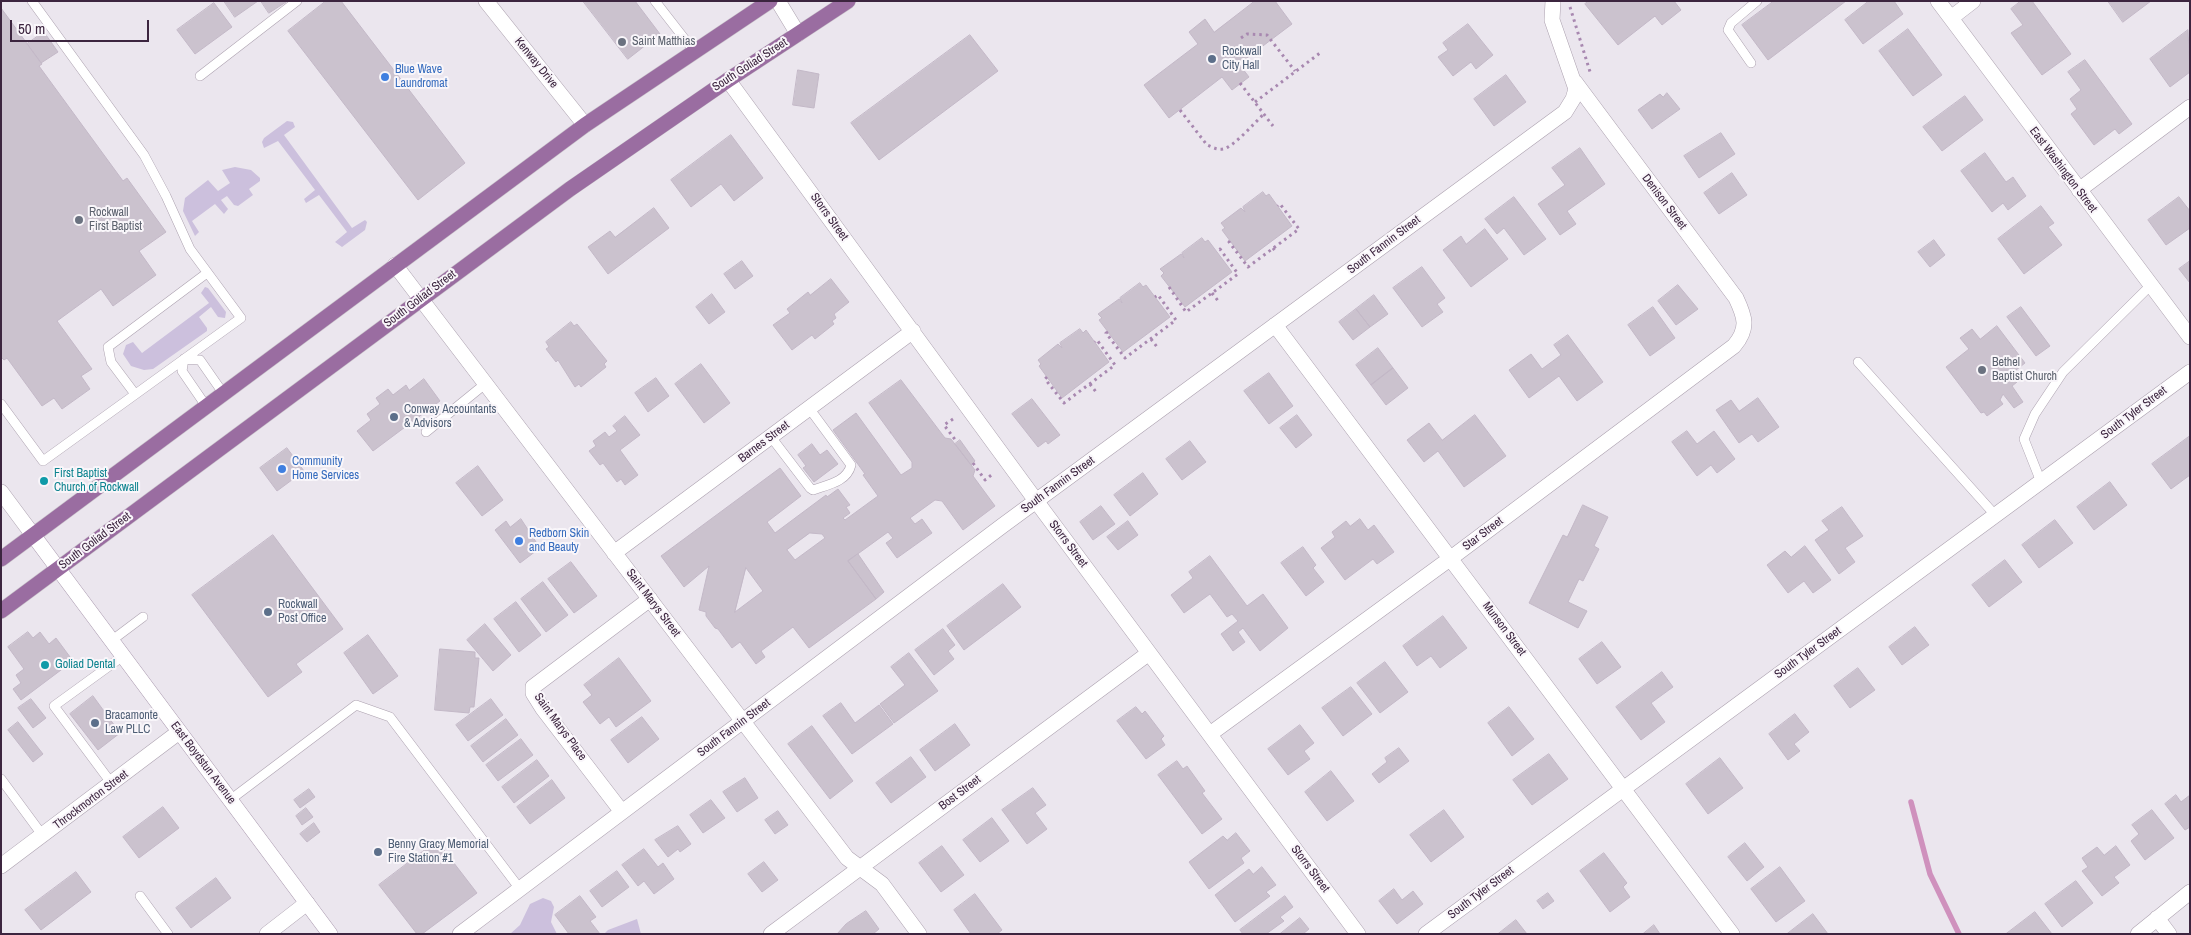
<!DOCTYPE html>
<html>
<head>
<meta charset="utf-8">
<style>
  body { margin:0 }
  #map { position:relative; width:2191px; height:935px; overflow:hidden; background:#ebe6ee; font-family:"Archivo Narrow",sans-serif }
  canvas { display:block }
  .frame { position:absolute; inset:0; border:2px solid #3c253f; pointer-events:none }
  .scale { position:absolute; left:10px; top:20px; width:139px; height:22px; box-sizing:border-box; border:2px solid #3c253f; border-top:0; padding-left:6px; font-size:15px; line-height:18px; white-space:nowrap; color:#3c253f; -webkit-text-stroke:4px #f9f6fa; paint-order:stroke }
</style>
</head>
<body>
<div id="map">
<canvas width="2191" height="935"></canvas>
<div class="frame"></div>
<div class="scale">50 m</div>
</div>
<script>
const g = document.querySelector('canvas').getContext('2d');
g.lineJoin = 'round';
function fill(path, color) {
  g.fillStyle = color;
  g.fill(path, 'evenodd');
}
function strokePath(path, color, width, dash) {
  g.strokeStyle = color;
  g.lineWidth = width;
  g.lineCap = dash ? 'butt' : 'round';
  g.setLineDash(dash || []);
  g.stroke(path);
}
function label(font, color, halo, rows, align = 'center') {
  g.font = font + ' "Archivo Narrow",sans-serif';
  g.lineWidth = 4;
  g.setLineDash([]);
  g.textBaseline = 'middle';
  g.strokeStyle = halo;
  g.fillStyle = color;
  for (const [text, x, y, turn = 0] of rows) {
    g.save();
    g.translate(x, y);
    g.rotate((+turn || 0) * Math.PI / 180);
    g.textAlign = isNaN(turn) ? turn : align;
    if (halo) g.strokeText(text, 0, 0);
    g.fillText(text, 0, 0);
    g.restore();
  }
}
fill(new Path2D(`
  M287,121L293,122L295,127L284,135L352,228L365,220L367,222L365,230L342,247L335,242L347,232L319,195L306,203L304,199L315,190L278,141L264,148L262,142L264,138Z
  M235,167L251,170L260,178V181L249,189L253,195L238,206L234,205L227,196L221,200L228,209L224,214L215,204L192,221L199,232L195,236L183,211L185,198L208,180L218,191L230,183L222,170Z
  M205,287L208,288L226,312L225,318L218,317L211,307L199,317L207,328V331L153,369L144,370L131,366L123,354L126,345L133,342L142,353L209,303L201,293Z
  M543,898L551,901L554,907L551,922L557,934H510L520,925L530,904Z
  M637,919L641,934H604L608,930Z`), '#ccc0dd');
strokePath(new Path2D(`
  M1911,802L1930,874L1959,934`), '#cf91bd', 5.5);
const building = new Path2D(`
  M224,1H258L235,17Z
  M261,1H286V2L269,13Z
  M326,1H341L465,163L418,200L288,31Z
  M583,1H635L660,34L628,59Z
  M1255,1H1275L1292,24L1239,64L1249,77L1232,90L1222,77L1169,118L1144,85L1198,44L1189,32L1205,19L1214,32Z
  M1589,1H1674L1681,10L1662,25L1655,16L1618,45L1585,4Z
  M1774,1H1846L1768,60L1742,25Z
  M1869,1H1894L1903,14L1863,44L1845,20Z
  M2021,1H2032L2071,54L2042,75L2011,33L2023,25L2011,9Z
  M2108,1H2151L2123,22Z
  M214,3L232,27L195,54L177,30Z
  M1,8L42,64L39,66L123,181L127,178L166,232L139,251L156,275L113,306L101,289L57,321L92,369L81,376L90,389L62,409L54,398L42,406L7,358L4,360L1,357Z
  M1468,24L1493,55L1476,69L1471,62L1453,76L1438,57L1448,50L1443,43Z
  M1908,29L1942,75L1913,96L1879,51Z
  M2188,30L2190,72L2170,87L2150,59Z
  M44,32L58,52L41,63L27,44Z
  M970,35L998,71L879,160L851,123Z
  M2085,60L2132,124L2119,134L2115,129L2094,145L2071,114L2077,109L2070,99L2081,90L2068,72Z
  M798,70L819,74L814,108L793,105Z
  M1506,75L1526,102L1494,126L1474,99Z
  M1667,93L1680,109L1652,129L1638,110L1660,94L1663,97Z
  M1965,96L1983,120L1942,151L1923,127Z
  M1721,133L1735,154L1699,178L1684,156Z
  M731,135L763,178L734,201L721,184L691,207L671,180Z
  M1580,148L1605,184L1567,211L1576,224L1560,235L1538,204L1565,185L1552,168Z
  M1985,153L2006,182L2013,177L2026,196L2008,210L2003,203L1992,212L1961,171Z
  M1732,173L1747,195L1719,214L1704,193Z
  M1263,192L1266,196L1269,194L1292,226L1245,261L1222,230L1225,228L1221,223L1241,208L1245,212L1243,207Z
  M1514,197L1546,239L1524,255L1504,228L1497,234L1485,219Z
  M2179,197L2190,211V228L2166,245L2148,220Z
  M2041,206L2054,223L2048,227L2062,245L2024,274L1998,239Z
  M654,208L669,228L608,274L588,247L610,231L615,237Z
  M1485,229L1508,259L1471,287L1443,250L1461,236L1466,244Z
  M1202,238L1205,242L1208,240L1232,272L1185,307L1161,276L1164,273L1160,269L1181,254L1184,258L1182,253Z
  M1934,240L1945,255L1930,267L1918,252Z
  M742,261L753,276L735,289L724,274Z
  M2190,261V283L2179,269Z
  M1422,267L1445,298L1437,304L1443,312L1422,327L1393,288Z
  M831,279L849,302L834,314L836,318L832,321L834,324L815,339L812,335L792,350L773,325L790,313L787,309L808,292L810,295Z
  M1140,283L1143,287L1146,285L1170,317L1123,352L1099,320L1102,318L1098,314L1119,299L1122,303L1120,298Z
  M1678,285L1698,309L1676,325L1658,301Z
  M712,294L725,312L709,324L696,307Z
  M1374,295L1388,314L1370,327L1356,309Z
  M1653,307L1675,338L1650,356L1628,325Z
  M2021,307L2050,346L2036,356L2007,317Z
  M1356,309L1370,327L1353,340L1339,322Z
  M571,322L574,326L577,324L607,361L604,364L606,367L581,387L579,384L575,387L558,360L556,362L546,349L549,347L546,342Z
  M1997,326L2025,363L2011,374L2017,382L2012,386L2023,402L2014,408L2003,394L2000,400L2003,404L1987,416L1984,412L1981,413L1946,367L1969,349L1960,338L1972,329L1980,339Z
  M1080,329L1083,333L1086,330L1109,362L1062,398L1039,366L1041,364L1038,360L1058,344L1062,348L1060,343Z
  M1568,335L1603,382L1577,401L1559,376L1529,398L1509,370L1531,354L1542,369L1561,355L1554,345Z
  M1378,348L1393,368L1371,385L1356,365Z
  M701,364L730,403L704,423L675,384Z
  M1393,368L1408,388L1386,405L1371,385Z
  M1269,373L1293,406L1269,424L1244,391Z
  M656,378L669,396L648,412L635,393Z
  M424,379L440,401L373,451L357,431L371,420L367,414L380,404L376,398L388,389L393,395L406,385L409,390Z
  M901,380L945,438L951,439L975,470L973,476L995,506L963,530L942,501L935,500L910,518L915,524L922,519L932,533L897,558L886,543L893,538L888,532L848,561L876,599L809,648L793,627L761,651L765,657L756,664L740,642L732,648L718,629L715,628L706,616V612L699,610L709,566L684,587L661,556L780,468L801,496L767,522L775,533L826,495L827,497L838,489L850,505L846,507L850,513L843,518L845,520L878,496L863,475L865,474L833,430L856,413L901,475L912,468V462L869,403ZM810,533L822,534L825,538L795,560L787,550ZM746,568L763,591L735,612Z
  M1758,398L1779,427L1758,442L1752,434L1739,443L1716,410L1731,400L1739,411Z
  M1032,399L1060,435L1048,444L1046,441L1038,447L1012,414Z
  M1297,415L1312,435L1296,448L1280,428Z
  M1475,415L1506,456L1464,487L1438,451L1424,462L1407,440L1429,423L1442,440Z
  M625,416L640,435L620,450L638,475L625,485L621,479L617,482L603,463L600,465L589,451L596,446L593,441L605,432L609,437L617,431L613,426Z
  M1687,431L1697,444L1714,431L1735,459L1717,473L1711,465L1697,476L1672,442Z
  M2190,436V475L2171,489L2152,464Z
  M960,440L975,461L971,465L955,444Z
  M1190,441L1206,462L1182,480L1166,459Z
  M812,444L820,455L827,450L838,464L814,482L803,468L806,466L798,455Z
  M287,448L304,471L277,491L260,468Z
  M478,466L503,500L482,516L456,483Z
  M1143,473L1158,494L1130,516L1114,495Z
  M2110,482L2127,505L2094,530L2077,507Z
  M1583,505L1608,517L1594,546L1599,549L1583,581L1579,579L1568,602L1587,611L1578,628L1529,603L1563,535L1567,537Z
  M1101,506L1115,524L1093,540L1080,522Z
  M1842,507L1863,536L1845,548L1855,562L1839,574L1815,540L1829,530L1822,521Z
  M521,519L540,548L520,563L495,530L506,521L510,527Z
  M1360,519L1368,530L1374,525L1394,552L1377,564L1373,559L1345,580L1321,548L1335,537L1332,532L1346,521L1350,526Z
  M2055,520L2073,543L2039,568L2022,545Z
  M1128,521L1138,535L1118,550L1107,537Z
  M273,535L343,629L296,664L302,672L268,697L192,595Z
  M1805,546L1831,580L1813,593L1804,581L1788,593L1767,565L1785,551L1791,557Z
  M1303,547L1316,565L1313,568L1324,582L1306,596L1281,563Z
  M858,554L884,592L876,599L848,561Z
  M1210,556L1247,606L1263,594L1288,628L1260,651L1243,628L1238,632L1245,642L1233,651L1221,634L1238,621L1232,614L1227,617L1210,594L1184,613L1171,595L1193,578L1189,572Z
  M2005,560L2022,582L1989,607L1972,585Z
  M571,562L597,596L574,613L548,579Z
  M543,582L568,615L546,632L521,599Z
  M1003,584L1021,607L964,650L947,626Z
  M516,602L541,635L519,652L494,619Z
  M1443,616L1467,648L1440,668L1431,656L1417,666L1403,646Z
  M485,624L511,655L493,671L467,640Z
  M1915,627L1929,645L1902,665L1889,647Z
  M943,629L955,645L948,651L954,659L934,675L915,650Z
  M28,632L33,638L40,632L49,644L56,638L73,661L21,700L13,689L21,683L16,675L24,669L8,647Z
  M368,635L398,676L373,694L344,653Z
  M1602,642L1621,667L1597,684L1579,659Z
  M440,649L475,652V658H479L474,707H470L469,713L435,710Z
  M909,653L938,691L894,723L880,704L905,685L891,667Z
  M619,658L651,701L616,727L609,717L600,724L583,702L592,695L584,685Z
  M1385,662L1408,692L1380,713L1357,683Z
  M1858,668L1875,690L1850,708L1834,686Z
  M1662,672L1673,687L1651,703L1665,722L1641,740L1616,707Z
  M1351,687L1372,714L1343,736L1322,708Z
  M93,696L120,733L98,750L70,714Z
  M31,699L46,718L33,728L18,708Z
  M491,699L503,715L468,741L456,725Z
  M841,703L855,723L879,705L893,724L852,754L823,716Z
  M1136,707L1142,714L1145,711L1164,736L1161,739L1165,745L1146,759L1117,721Z
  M1509,707L1534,739L1512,756L1488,723Z
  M1795,714L1809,732L1794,744L1800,751L1788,760L1769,734Z
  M642,717L659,739L628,763L611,740Z
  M506,719L518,735L483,762L471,746Z
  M18,722L43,754L33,762L8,730Z
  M955,724L970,745L935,771L920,750Z
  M1300,725L1314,743L1304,751L1310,759L1288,775L1268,749Z
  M812,726L853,781L830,799L788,744Z
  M521,739L533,755L498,781L486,765Z
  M1399,748L1409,761L1379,783L1372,774L1387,762L1385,758Z
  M1549,754L1568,779L1532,805L1513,780Z
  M911,757L926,777L891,803L876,783Z
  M1720,758L1743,788L1708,814L1686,784Z
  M537,760L549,776L514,803L502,787Z
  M1177,761L1183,769L1187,766L1205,791L1202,793L1222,819L1202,834L1158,775Z
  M1331,771L1354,801L1327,821L1305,792Z
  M745,778L758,798L737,812L723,792Z
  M552,780L565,798L530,824L517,807Z
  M1033,788L1046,805L1035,813L1047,829L1027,844L1002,810Z
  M309,789L315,797L300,808L294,800Z
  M2176,795L2181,802L2190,795V827L2185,830L2165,804Z
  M711,800L725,818L703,833L690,815Z
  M163,807L179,828L139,858L123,837Z
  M306,808L313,817L302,825L296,816Z
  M1444,810L1464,837L1431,862L1410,835Z
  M2152,810L2174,838L2145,860L2131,841L2139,834L2132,825Z
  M778,811L788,825L775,834L765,820Z
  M992,818L1009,841L980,862L963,840Z
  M314,823L320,832L307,842L300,834Z
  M678,826L691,844L680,852L678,849L668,857L655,840Z
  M1236,833L1250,851L1241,858L1244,863L1209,889L1189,862L1223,836L1227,840Z
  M437,841L477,893L422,934H417L379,885Z
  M1745,843L1764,867L1747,881L1728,857Z
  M942,846L964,875L941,892L919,863Z
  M2116,846L2130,865L2114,877L2119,883L2102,896L2082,871L2088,867L2082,858L2097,847L2104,855Z
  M644,849L658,867L663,863L674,879L654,894L644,881L638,886L622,865Z
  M1604,853L1627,883L1623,887L1630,897L1610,912L1580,871Z
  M764,862L778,880L762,892L748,874Z
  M1262,867L1276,885L1266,892L1270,896L1235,922L1215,895L1249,869L1253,874Z
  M1780,867L1805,901L1776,922L1751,889Z
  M617,871L629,887L602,907L590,891Z
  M76,872L91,892L41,930L25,910Z
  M216,878L231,898L191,928L176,908Z
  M2076,881L2093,903L2062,927L2045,904Z
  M1394,889L1402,900L1413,891L1423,904L1397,924L1379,901Z
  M1548,893L1554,901L1543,909L1537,901Z
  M975,894L1002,930L997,934H971L954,910Z
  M580,896L596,917L590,921L600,934H569L555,915Z
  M1285,896L1293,907L1280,917L1284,921L1266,934H1243L1240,930Z
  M866,911L879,929L873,934H837L846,924Z
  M2035,912L2052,934H2006Z
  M1813,914L1828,934H1787Z
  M1300,918L1309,929L1303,934H1280Z
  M1516,920L1527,934H1498Z
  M1654,925L1660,934H1643Z`);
fill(building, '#cbc2ce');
strokePath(building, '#c3b8c7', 1);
const lane = new Path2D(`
  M655,1L694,51
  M1751,63L1728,30L1731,23L1757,1
  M200,76L297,1
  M1858,362L1996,516
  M135,394L111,362L108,347L207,273
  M1,404L43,461L241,318L190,249L166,196L144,155L32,1
  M206,406L182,371L184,359L200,360L223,393
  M426,432L485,384
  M771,437L810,488L813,490C827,485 847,482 851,465L809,408
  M2041,482L2024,439L2035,414L2063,372L2150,286
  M111,641L143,617
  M1,779L43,836
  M112,784L54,706L123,656
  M230,800L356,705L390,717L520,889
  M140,896L168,934`);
const street = new Path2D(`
  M486,1L585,125
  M778,1L798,34
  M1938,1L2190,337
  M1951,18L1973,1
  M728,80L1045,513L1358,934
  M2079,190L2190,107
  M395,265L847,858L882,884L919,934
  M1275,325L1732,934
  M1,492L33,535
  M614,553L913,331
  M1210,734L1451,558L1734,346C1749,328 1745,317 1736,298L1575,82
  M622,812L543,709L533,693V687L650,599
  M1,866L179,732
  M2157,918L2169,934
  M267,934L307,903
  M460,934L1002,526L1565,112L1573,99L1576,89L1552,20L1553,1
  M771,934L1149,653
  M1426,934L2190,372
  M2138,934L2190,892`);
const secondary = new Path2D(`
  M33,535L330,934`);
const primary = new Path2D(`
  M1,559L585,125L770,1
  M1,611L570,189L728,80L848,1`);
strokePath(lane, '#aca1af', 10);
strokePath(street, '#aca1af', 16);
strokePath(secondary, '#a998ae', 16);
strokePath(primary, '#c8c2c9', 16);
strokePath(new Path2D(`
  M1570,7L1591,75
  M1241,38L1247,34L1267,35L1295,71
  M1240,83L1273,126
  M1255,102L1320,53
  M1180,110L1207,145C1212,147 1217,150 1223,149C1234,147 1255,122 1264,114
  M1230,241L1229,242L1248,267L1299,229L1280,204L1278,206
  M1273,248L1277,253
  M1169,287L1186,312L1238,274L1220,249L1217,252
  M1212,293L1219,302
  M1108,332L1106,333L1125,358L1176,320L1158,295L1155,297
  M1151,339L1157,347
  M1047,377L1045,379L1064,403L1115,365L1097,340L1095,342
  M1090,384L1096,392
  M953,419L944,425L957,442
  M973,463L985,480L994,473`), '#a888b0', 3, [2.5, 4]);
strokePath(lane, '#fff', 9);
strokePath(street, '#fff', 15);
strokePath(secondary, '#fff', 15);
strokePath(primary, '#9a6da1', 15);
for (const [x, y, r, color] of [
  [622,42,5,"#6b7280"],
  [1212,59,5,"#5c6f8a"],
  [385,77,5,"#3f7fe0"],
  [79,220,5,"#6b7280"],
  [1982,370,5,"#6b7280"],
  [394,417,5,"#5c6f8a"],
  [282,469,5,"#3f7fe0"],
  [44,481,5,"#0f9aa8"],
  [519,541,5,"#3f7fe0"],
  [268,612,5,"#5c6f8a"],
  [45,665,5,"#0f9aa8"],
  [95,723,5,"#5c6f8a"],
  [378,852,5,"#5c6f8a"]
]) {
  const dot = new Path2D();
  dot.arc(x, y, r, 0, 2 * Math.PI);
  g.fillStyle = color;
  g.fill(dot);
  strokePath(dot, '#f9f6fa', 2);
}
label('12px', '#5b616d', '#f9f6fa', [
  ["Saint Matthias",632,42],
  ["Rockwall",89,213],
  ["First Baptist",89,227],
  ["Bethel",1992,363],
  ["Baptist Church",1992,377]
], 'left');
label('12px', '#4e5e75', '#f9f6fa', [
  ["Rockwall",1222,52],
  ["City Hall",1222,66],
  ["Conway Accountants",404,410],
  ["& Advisors",404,424],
  ["Rockwall",278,605],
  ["Post Office",278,619],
  ["Bracamonte",105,716],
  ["Law PLLC",105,730],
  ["Benny Gracy Memorial",388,845],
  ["Fire Station #1",388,859]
], 'left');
label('12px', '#3c253f', '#f9f6fa', [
  ["Kenway Drive",536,63,51],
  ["South Goliad Street",750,65,-33],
  ["East Washington Street",2063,170,53],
  ["Denison Street",1664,202,53],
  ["Storrs Street",829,217,54],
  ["South Fannin Street",1384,245,-37],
  ["South Goliad Street",420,299,-37],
  ["South Tyler Street",2134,413,-37],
  ["Barnes Street",764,442,-37],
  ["South Fannin Street",1058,485,-36],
  ["Star Street",1483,534,-37],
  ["South Goliad Street",95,541,-37],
  ["Storrs Street",1068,544,53],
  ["Saint Marys Street",653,603,53],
  ["Munson Street",1504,629,53],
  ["South Tyler Street",1808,653,-36],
  ["Saint Marys Place",560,727,54],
  ["South Fannin Street",734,728,-37],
  ["East Boydstun Avenue",203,763,53],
  ["Bost Street",960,793,-37],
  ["Throckmorton Street",91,800,-37],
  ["Storrs Street",1310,869,53],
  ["South Tyler Street",1481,893,-37]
]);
label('12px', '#366cbe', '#f9f6fa', [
  ["Blue Wave",395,70],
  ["Laundromat",395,84],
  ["Community",292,462],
  ["Home Services",292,476],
  ["Redborn Skin",529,534],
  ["and Beauty",529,548]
], 'left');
label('12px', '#0d838f', '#f9f6fa', [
  ["First Baptist",54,474],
  ["Church of Rockwall",54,488],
  ["Goliad Dental",55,665]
], 'left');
</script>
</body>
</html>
